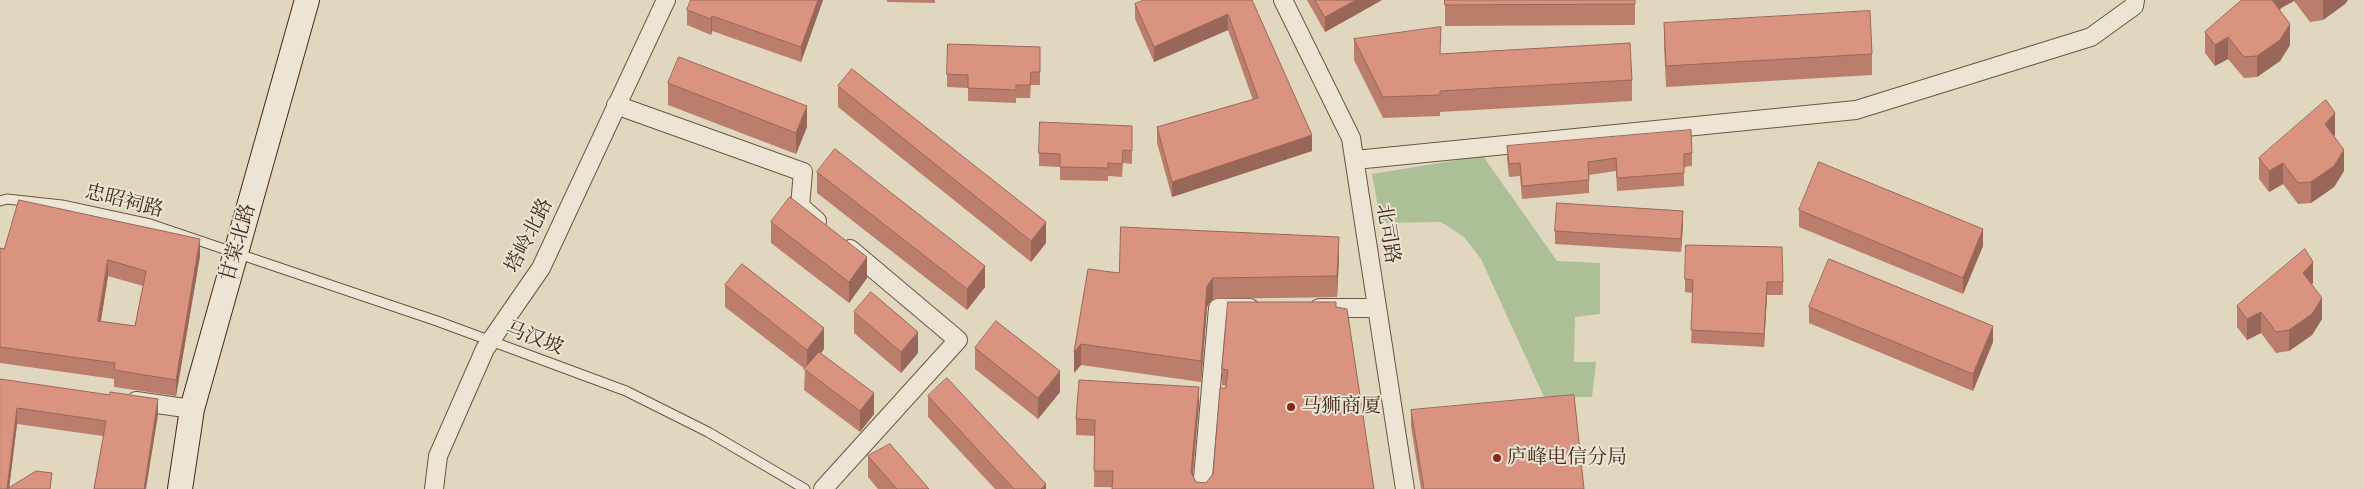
<!DOCTYPE html>
<html>
<head>
<meta charset="utf-8">
<style>
  body { margin:0 }
  canvas { display:block; background:#e1d7be }
</style>
</head>
<body>
<canvas width="2364" height="489"></canvas>
<script>
const g = document.querySelector('canvas').getContext('2d');
g.lineJoin = 'round';
function fill(path, color) {
  g.fillStyle = color;
  g.fill(path, 'evenodd');
}
function strokePath(path, color, width, dash) {
  g.strokeStyle = color;
  g.lineWidth = width;
  g.lineCap = dash ? 'butt' : 'round';
  g.setLineDash(dash || []);
  g.stroke(path);
}
function label(font, color, halo, rows, align = 'center') {
  g.font = font + ' "Libre Bodoni","Noto Serif SC",serif';
  g.lineWidth = 4;
  g.setLineDash([]);
  g.textBaseline = 'middle';
  g.strokeStyle = halo;
  g.fillStyle = color;
  for (const [text, x, y, turn = 0] of rows) {
    g.save();
    g.translate(x, y);
    g.rotate((+turn || 0) * Math.PI / 180);
    g.textAlign = isNaN(turn) ? turn : align;
    if (halo) g.strokeText(text, 0, 0);
    g.fillText(text, 0, 0);
    g.restore();
  }
}
fill(new Path2D(`
  M1483,156L1557,261L1600,263V314L1575,317L1574,362H1596L1592,397H1544L1481,259L1464,237L1441,222L1381,223L1372,174Z`), '#adbf96');
const lane = new Path2D(`
  M0,201L7,199L62,205L150,224L437,321L626,391L708,432L805,489`);
const street = new Path2D(`
  M1283,0L1351,138L1405,489
  M616,105L803,172L800,206L817,221
  M1355,160L1856,110L2091,37L2134,6L2135,0
  M1319,308H1377
  M136,401L192,409
  M434,489L438,456L485,349L541,268L666,0
  M823,489L958,340L850,249
  M1202,489L1218,308H1250`);
const secondary = new Path2D(`
  M180,489L192,409L307,0`);
strokePath(lane, '#6c5442', 11);
strokePath(street, '#6c5442', 20);
strokePath(secondary, '#452918', 26);
strokePath(lane, '#ece5d5', 9);
strokePath(street, '#ece5d5', 18);
strokePath(secondary, '#ece5d5', 24);
fill(new Path2D(`
  M823,0L801,62L712,31L711,35L687,25V10Z
  M887,0H935V3L887,2Z
  M1252,0L1312,151L1172,197L1157,143V127L1253,100L1228,30L1154,62L1135,19V4Z
  M1307,0H1382L1325,32Z
  M1445,0H1635V25L1445,26Z
  M2242,0H2348L2345,4L2323,20L2310,22L2294,1L2281,8L2280,10L2290,45L2280,61L2257,77L2244,78L2228,59L2215,66L2205,53V32Z
  M1664,23L1872,54V75L1666,87L1664,44Z
  M1354,39L1441,54L1632,80V101L1440,112V116L1383,118L1354,60Z
  M1040,60V85H1031L1030,98H1016V103L968,101V88L947,87V74Z
  M668,83L807,127L796,154L668,105Z
  M838,86L1046,243L1031,262L838,107Z
  M2335,135L2334,136L2344,171L2334,187L2311,203L2298,204L2283,184L2269,192L2259,179V158Z
  M1132,139V164L1123,163L1122,177L1108,176V181L1060,180V167L1039,166V153Z
  M1507,146L1692,153V166L1684,167V186L1617,191L1616,171L1589,175V193L1522,199L1520,176L1509,177L1507,159Z
  M817,172L985,287L967,310L817,193Z
  M1799,210L1983,246L1963,294L1799,227Z
  M771,222L867,278L849,303L771,243Z
  M1683,224L1681,252L1555,244V231Z
  M0,248L200,256L176,396L114,387V379L0,363ZM108,276L143,286L135,326L101,321Z
  M1339,259L1337,297L1213,299L1207,307L1201,382L1081,365L1074,373V352L1119,273Z
  M1685,279L1783,282V295H1767L1764,347L1691,343L1693,293L1685,292Z
  M2313,283L2312,285L2322,319L2312,335L2289,351L2276,353L2261,333L2247,340L2237,327V306Z
  M725,285L824,349L821,353L874,414L860,432L804,390L805,369L725,307Z
  M1336,307L1374,489L1094,487L1095,436L1076,435V419L1199,403L1193,475L1196,482L1206,483L1213,474L1226,388V386L1222,385V369Z
  M1809,307L1993,342L1973,391L1809,323Z
  M854,312L918,353L901,373L854,333Z
  M975,348L1060,392L1038,419L975,369Z
  M0,379L158,415L103,436L17,424L9,488L52,489H0Z
  M928,396L1046,489H995L928,417Z
  M1411,410L1584,489H1421L1411,427Z
  M868,456L929,489H878L868,477Z`), '#bb7e6d');
fill(new Path2D(`
  M818,0H823L801,62V47Z
  M1356,0H1382L1325,32V17Z
  M2271,0H2294V1L2281,8L2271,20Z
  M2323,0H2348L2345,4L2323,20Z
  M1228,14V30L1154,62V47Z
  M712,16V31L711,35V19Z
  M2290,24V45L2280,61L2257,77V56Z
  M2228,37V59L2215,66V45Z
  M807,106V127L796,154V133Z
  M2335,113V135L2325,146V124Z
  M1312,135V151L1172,197V182Z
  M2344,150V171L2334,187L2311,203V182Z
  M2283,163V184L2269,192V171Z
  M1683,211V224L1681,252V239Z
  M1046,222V243L1031,262V241Z
  M1983,229V246L1963,294V278Z
  M1339,237V259L1337,297V276Z
  M200,239V256L176,396V380Z
  M867,257V278L849,303V282Z
  M108,260V276L98,337V321Z
  M2313,262V283L2303,294V273Z
  M985,266V287L967,310V289Z
  M1213,278V299L1207,307L1201,382V361L1207,286Z
  M1767,282V295L1764,347V334Z
  M2322,298V319L2312,335L2289,351V330Z
  M2261,312V333L2247,340V319Z
  M1993,326V342L1973,391V374Z
  M824,328V349L807,371V350Z
  M918,332V353L901,373V352Z
  M1081,344V365L1074,373V352Z
  M1060,371V392L1038,419V398Z
  M1199,387V403L1191,489V472Z
  M874,393V414L860,432V411Z
  M158,399V415L146,489H144Z
  M17,408V424L9,489H7Z
  M1046,484V489H1041Z`), '#996759');
const building = new Path2D(`
  M691,0H818L801,47L712,16L711,19L687,10Z
  M1144,0H1252L1312,135L1172,182L1157,127L1258,98L1228,14L1154,47L1135,4Z
  M1315,0H1356L1325,17Z
  M1445,0H1635V4L1445,5Z
  M2242,0H2272L2290,24L2280,40L2257,56L2244,57L2228,37L2215,45L2205,32Z
  M1870,11L1872,54L1666,66L1664,23Z
  M1441,27L1440,54L1630,43L1632,80L1440,91V95L1383,97L1354,39Z
  M948,44L1040,47V72H1031L1030,85H1016V90L968,88V75L947,74Z
  M679,57L807,106L796,133L668,83Z
  M852,69L1046,222L1031,241L838,86Z
  M2326,100L2335,113L2325,124L2344,150L2334,166L2311,182L2298,183L2283,163L2269,171L2259,158Z
  M1040,122L1132,126V151L1123,150L1122,164L1108,163V168L1060,167V154L1039,153Z
  M1691,130L1692,153L1684,154V173L1617,178L1616,158L1588,162L1589,180L1522,186L1520,163L1509,164L1507,146Z
  M835,149L985,266L967,289L817,172Z
  M1819,162L1983,229L1963,278L1799,210Z
  M790,197L867,257L849,282L771,222Z
  M19,200L200,239L176,380L114,370L115,363L0,347V248L4,249ZM108,260L146,271L135,326L98,321Z
  M1557,203L1683,211L1681,239L1555,231Z
  M1121,227L1339,237L1337,276L1213,278L1207,286L1201,361L1081,344L1074,352L1088,269L1119,273Z
  M1686,245L1782,247L1783,282H1767L1764,334L1691,330L1693,280L1685,279Z
  M2305,249L2313,262L2303,273L2322,298L2312,314L2289,330L2276,332L2261,312L2247,319L2237,306Z
  M1829,259L1993,326L1973,374L1809,307Z
  M742,264L824,328L807,350L725,285Z
  M871,292L918,332L901,352L854,312Z
  M1228,302H1336V307L1347,309L1374,489H1112L1113,471H1094L1095,420L1076,419L1079,380L1199,387L1191,472L1196,482L1206,483L1213,474L1220,388H1226L1228,370L1222,369Z
  M996,321L1060,371L1038,398L975,348Z
  M819,352L874,393L860,411L804,369Z
  M947,378L1046,484L1041,489H1014L928,396Z
  M0,379L110,395V392L158,399L144,489H94L106,421L17,408L7,489L36,471L52,473L50,489H0Z
  M1574,395L1584,489H1424L1411,410Z
  M890,444L929,489H897L868,456Z`);
fill(building, '#da937f');
strokePath(building, '#996759', 1);
for (const [x, y, r, color] of [
  [1291,407,5,"#8f2418"],
  [1497,458,5,"#8f2418"]
]) {
  const dot = new Path2D();
  dot.arc(x, y, r, 0, 2 * Math.PI);
  g.fillStyle = color;
  g.fill(dot);
  strokePath(dot, '#ece5d5', 2);
}
label('20px', '#452918', '#ece5d5', [
  ["忠昭祠路",124,202,14],
  ["北司路",1387,234,81],
  ["塔岭北路",530,236,-63],
  ["甘棠北路",239,243,-74],
  ["马汉坡",534,339,20]
]);
label('20px', '#452918', '#ece5d5', [
  ["马狮商厦",1301,407],
  ["庐峰电信分局",1507,458]
], 'left');
</script>
</body>
</html>
